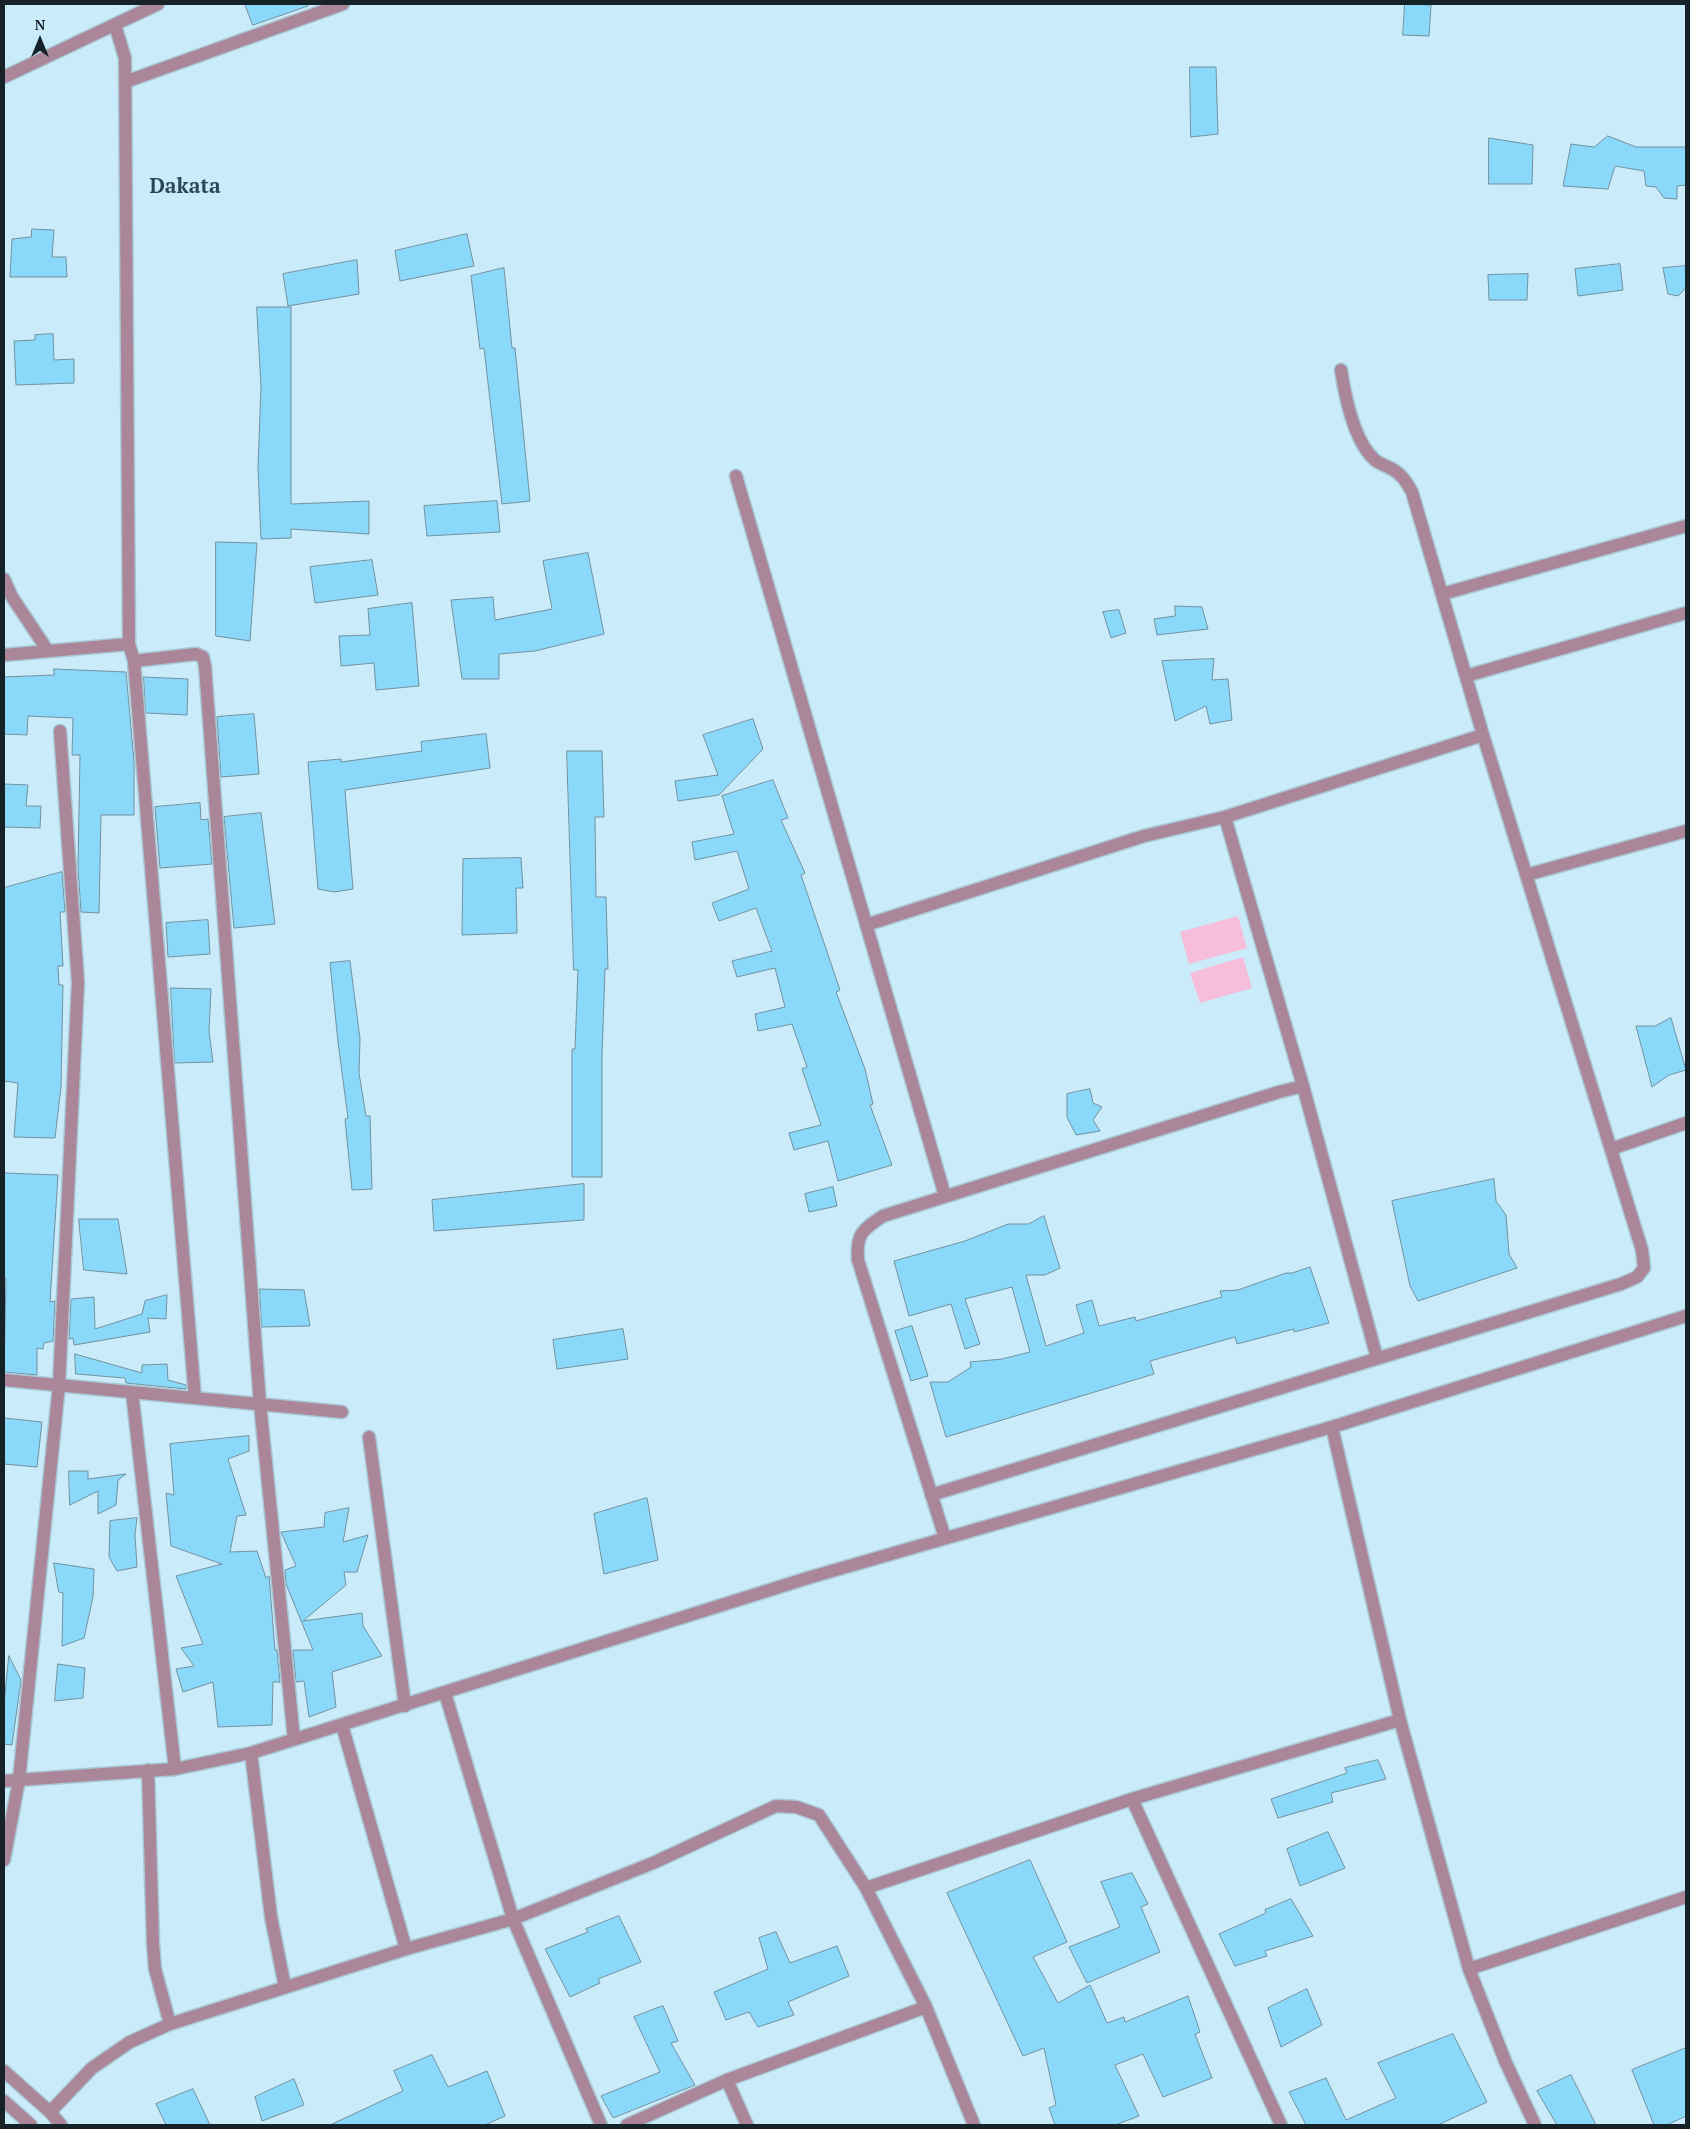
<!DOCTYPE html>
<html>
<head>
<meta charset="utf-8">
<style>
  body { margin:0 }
  #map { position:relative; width:1690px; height:2129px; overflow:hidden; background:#c9ebfa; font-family:"PT Serif",serif }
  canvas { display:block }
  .frame { position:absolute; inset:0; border:5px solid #152228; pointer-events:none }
  .north { position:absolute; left:15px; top:15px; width:50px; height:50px; -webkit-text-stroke:4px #c9ebfa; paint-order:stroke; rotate:0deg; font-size:14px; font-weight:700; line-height:20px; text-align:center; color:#152228 }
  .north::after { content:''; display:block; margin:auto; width:18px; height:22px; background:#152228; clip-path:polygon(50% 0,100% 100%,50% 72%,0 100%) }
</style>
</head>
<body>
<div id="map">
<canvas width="1690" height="2129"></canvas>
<div class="frame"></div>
<div class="north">N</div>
</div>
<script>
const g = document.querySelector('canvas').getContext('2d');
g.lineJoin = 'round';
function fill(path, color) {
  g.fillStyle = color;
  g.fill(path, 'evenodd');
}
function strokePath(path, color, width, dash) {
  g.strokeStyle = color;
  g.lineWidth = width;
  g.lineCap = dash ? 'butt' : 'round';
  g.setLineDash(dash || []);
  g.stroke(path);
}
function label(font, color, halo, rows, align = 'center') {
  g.font = font + ' "PT Serif",serif';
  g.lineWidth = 5;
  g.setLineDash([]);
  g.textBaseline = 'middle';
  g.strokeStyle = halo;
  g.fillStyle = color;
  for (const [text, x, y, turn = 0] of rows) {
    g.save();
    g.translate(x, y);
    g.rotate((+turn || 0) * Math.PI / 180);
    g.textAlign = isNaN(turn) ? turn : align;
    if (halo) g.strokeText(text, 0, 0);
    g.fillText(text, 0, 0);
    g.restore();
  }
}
fill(new Path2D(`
  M1238,916L1247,948L1189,964L1180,932Z
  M1243,957L1252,988L1200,1003L1190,973Z`), '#f6beda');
const building = new Path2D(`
  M245,4H308V6L253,25Z
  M1405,4L1431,5L1429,36L1403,35Z
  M1190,67H1216L1218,134L1191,137Z
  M1608,136L1636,147H1686V185L1677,186V199L1664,198L1656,187L1646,186L1644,171L1615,166L1608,189L1563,186L1571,144L1594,147Z
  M1489,138L1533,145L1532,184H1489Z
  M32,229L54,230L52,257H66L67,277H10L12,239L31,237Z
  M467,234L474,266L400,281L395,251Z
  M357,260L359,294L288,306L283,274Z
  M1620,264L1623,290L1578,296L1575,269Z
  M1686,266V288L1678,296L1668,294L1663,268Z
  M504,268L512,348H515L530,501L502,504L484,348L480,349L471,276Z
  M1528,274L1527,300H1489L1488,275Z
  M257,307H291V504L369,501V534L291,529V538L261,539L258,468L261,387Z
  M53,334L54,360L74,359V383L16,385L14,341L35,340V335Z
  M497,501L500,532L427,536L424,506Z
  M216,542L257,543L250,641L216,636Z
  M588,553L604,634L535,651L499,654V679H462L451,600L493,597L495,620L552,609L543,561Z
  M372,560L378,595L315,603L310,567Z
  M412,603L419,686L376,690L374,663L341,666L339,636L370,635L368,609Z
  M1175,606L1202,607L1208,629L1157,635L1154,619L1175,616Z
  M1119,610L1126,633L1111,638L1103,612Z
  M1214,659L1212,680L1228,679L1232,720L1210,724L1206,706L1175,721L1162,661Z
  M54,669L126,672L134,762V815H101L99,913L81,912L78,868L80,755H72L73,718L28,716L27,735L4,734V677L54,675Z
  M144,677L188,679L187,715L146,713Z
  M254,714L259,774L221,777L217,717Z
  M753,719L763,749L719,795L678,801L675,781L718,775L703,735Z
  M486,734L490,768L345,790L353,889L334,892L318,889L308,762L341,759V762L422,751L421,742Z
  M567,751H602L604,817H595L596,897H606L608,969H605L602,1056V1177H572V1049H575L578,970H574Z
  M773,780L788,818L781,820L805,873L801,875L840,990L836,992L865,1069L873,1104L870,1105L892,1165L838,1181L828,1141L794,1150L789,1133L821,1125L802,1069L807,1067L792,1024L758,1031L755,1014L785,1007L775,968L737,977L732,961L772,951L756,908L719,921L712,903L749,889L737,851L695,860L692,842L734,834L722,796Z
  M4,784L28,785L26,806H41L40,828L4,827Z
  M200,803L201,820L208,819L212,864L160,868L155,807Z
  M261,813L275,924L234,928L224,817Z
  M521,858L523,888H516L517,933L462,935L463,859Z
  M62,872L65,912H60L63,966H58L59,985H63L61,1087L55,1138L14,1137L18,1083L4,1081V888Z
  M208,920L210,954L168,957L166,923Z
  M350,961L360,1039L359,1073L366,1116H370L372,1189L352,1190L345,1119L348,1118L338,1042L330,963Z
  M171,988L211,989L209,1031L213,1062L175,1063Z
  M1671,1018L1686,1070L1669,1075L1652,1087L1636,1026H1655Z
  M1090,1089L1093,1103L1102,1107L1093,1120L1100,1131L1076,1135L1067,1117V1094Z
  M4,1173L58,1175L50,1302L55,1301L53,1341L44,1343L43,1349L37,1348V1375L4,1372L6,1278H4Z
  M1494,1179L1496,1201L1506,1215L1509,1254L1517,1268L1418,1301L1410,1286L1392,1201Z
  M584,1184V1220L434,1231L432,1200Z
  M833,1187L837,1206L809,1212L805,1194Z
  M1044,1216L1060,1268L1045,1275H1026L1046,1346L1084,1333L1076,1305L1092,1300L1099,1326L1135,1317L1136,1321L1222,1297L1220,1291L1238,1290L1286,1273H1292L1310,1267L1329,1323L1294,1332V1329L1237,1344L1235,1337L1150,1361L1154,1374L946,1437L930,1382H948L971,1367L970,1362L1002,1359L1030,1352L1012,1287L965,1299L980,1344L965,1349L951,1304L909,1316L894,1261L965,1241L1008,1224H1028Z
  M79,1219H118L127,1274L84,1270Z
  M260,1289L304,1290L310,1326L262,1327Z
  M167,1295L166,1319L148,1318L150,1332L74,1345L73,1338L69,1339L71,1299L94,1297L95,1329L142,1314L145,1301Z
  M912,1326L928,1376L911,1381L895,1331Z
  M623,1329L628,1359L557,1369L553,1340Z
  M75,1354L142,1373V1365L167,1364L168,1380L186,1385V1389L126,1383L125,1378L76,1374Z
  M4,1418L42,1422L37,1467L4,1464Z
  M249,1436V1451L228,1459L246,1515L237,1516L230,1552L257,1551L266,1578L269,1576L275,1650H277L280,1682H273L272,1725L218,1727L213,1682L183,1692L176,1669L194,1666L181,1648L203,1644L176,1576L222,1564L171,1546L166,1493L174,1495L170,1444Z
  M69,1471H88V1479L126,1474L118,1480L116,1505L98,1514V1491L70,1505Z
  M647,1498L658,1560L604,1574L594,1514Z
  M349,1508L343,1542L368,1535L357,1572H344L346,1585L303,1621L362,1613L363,1626L382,1656L332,1672L336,1707L309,1717L304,1681L296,1682L293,1650H313L286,1584L285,1570L296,1566L281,1532L324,1527L325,1513Z
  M137,1518L135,1535L137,1567L117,1571L109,1557L110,1521Z
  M54,1563L94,1569L93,1597L84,1638L62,1646L63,1593L59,1592Z
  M9,1656L21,1680L12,1745L4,1744V1704Z
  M58,1664L85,1668L83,1698L55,1701Z
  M1378,1760L1386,1779L1331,1793L1333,1802L1278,1818L1271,1799L1347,1773L1345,1768Z
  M1328,1832L1345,1868L1300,1886L1287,1849Z
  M1030,1860L1067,1942L1033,1957L1058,2003L1090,1985L1107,2023L1124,2017L1125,2022L1188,1996L1200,2032L1195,2034L1212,2078L1163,2097L1143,2054L1115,2065L1139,2116L1115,2125H1055L1049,2108L1056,2105L1044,2048L1023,2056L947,1893Z
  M1132,1873L1148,1904L1141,1907L1160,1952L1087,1983L1069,1947L1120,1927L1101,1882Z
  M1291,1899L1313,1936L1265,1951L1267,1956L1235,1966L1219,1934L1266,1913L1265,1910Z
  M619,1916L641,1962L598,1979L600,1983L570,1997L545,1949L588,1932L586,1929Z
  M776,1932L790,1963L837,1946L849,1976L788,2002L794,2015L758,2027L749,2012L726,2020L714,1992L768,1969L759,1938Z
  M1307,1989L1322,2025L1281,2047L1268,2008Z
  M663,2006L678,2041L671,2043L695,2085L613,2118L601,2096L660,2072L634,2017Z
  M1453,2034L1487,2102L1438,2125H1306L1289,2092L1326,2078L1346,2120L1396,2098L1378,2063Z
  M1686,2048V2116L1667,2125H1654L1632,2070Z
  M432,2055L448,2087L487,2071L505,2116L485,2125H330L403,2091L394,2071Z
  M1571,2075L1596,2125H1557L1537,2091Z
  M294,2079L304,2105L262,2121L255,2097Z
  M193,2089L210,2125H166L156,2104Z`);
fill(building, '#8bd9fa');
strokePath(building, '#72919f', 1);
const service = new Path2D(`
  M1341,370C1345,396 1354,442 1375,460C1378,463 1384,465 1388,467C1400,472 1406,481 1412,492L1483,735
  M736,476L945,1196
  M1442,594L1686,526
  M1466,676L1686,613
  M1225,817L1303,1086L1377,1358
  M1526,875L1686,831
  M866,925L1144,836L1225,817L1483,735L1642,1250L1644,1268L1637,1277L1621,1284L931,1495
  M1611,1149L1686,1123
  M945,1538L858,1260C856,1234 862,1230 883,1216L1279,1092L1303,1086`);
const minor = new Path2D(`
  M115,25L125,58L129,644L134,661L195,1398
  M4,77L158,4
  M125,82L343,4
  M4,579L12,597L48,651
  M4,655L129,644
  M134,661L196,654L203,657L205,666L260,1404L294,1739
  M4,1380L342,1412
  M132,1392L175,1769
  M1332,1427L1400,1720L1469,1969L1686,1897
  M369,1437L405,1706
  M445,1693L513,1919L601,2125
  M342,1725L406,1949
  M251,1753L271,1917L285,1987
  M148,1770L153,1944L155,1969L170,2024
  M1132,1799L1281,2125
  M4,1860L19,1780L59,1385L78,982L60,731
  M1469,1969L1506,2063L1535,2125
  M727,2080L747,2125
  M50,2112L92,2068L130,2042L170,2024L406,1949L513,1919L653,1863L776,1806L796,1807L819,1815L866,1888
  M627,2125L727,2080L926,2007
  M974,2125L926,2007L866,1888L1132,1799L1400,1720`);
const tertiary = new Path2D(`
  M4,1781L175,1769L251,1753L811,1577L1332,1427L1686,1316
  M4,2071L50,2112L61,2125
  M4,2101L31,2125`);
strokePath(service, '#a9c7d4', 15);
strokePath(minor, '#a9c7d4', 15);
strokePath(tertiary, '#a9c7d4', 15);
strokePath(service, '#aa8698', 12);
strokePath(minor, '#aa8698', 12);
strokePath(tertiary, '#aa8698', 12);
label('bold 21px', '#2a4754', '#c9ebfa', [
  ["Dakata",185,187]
]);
</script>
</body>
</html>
